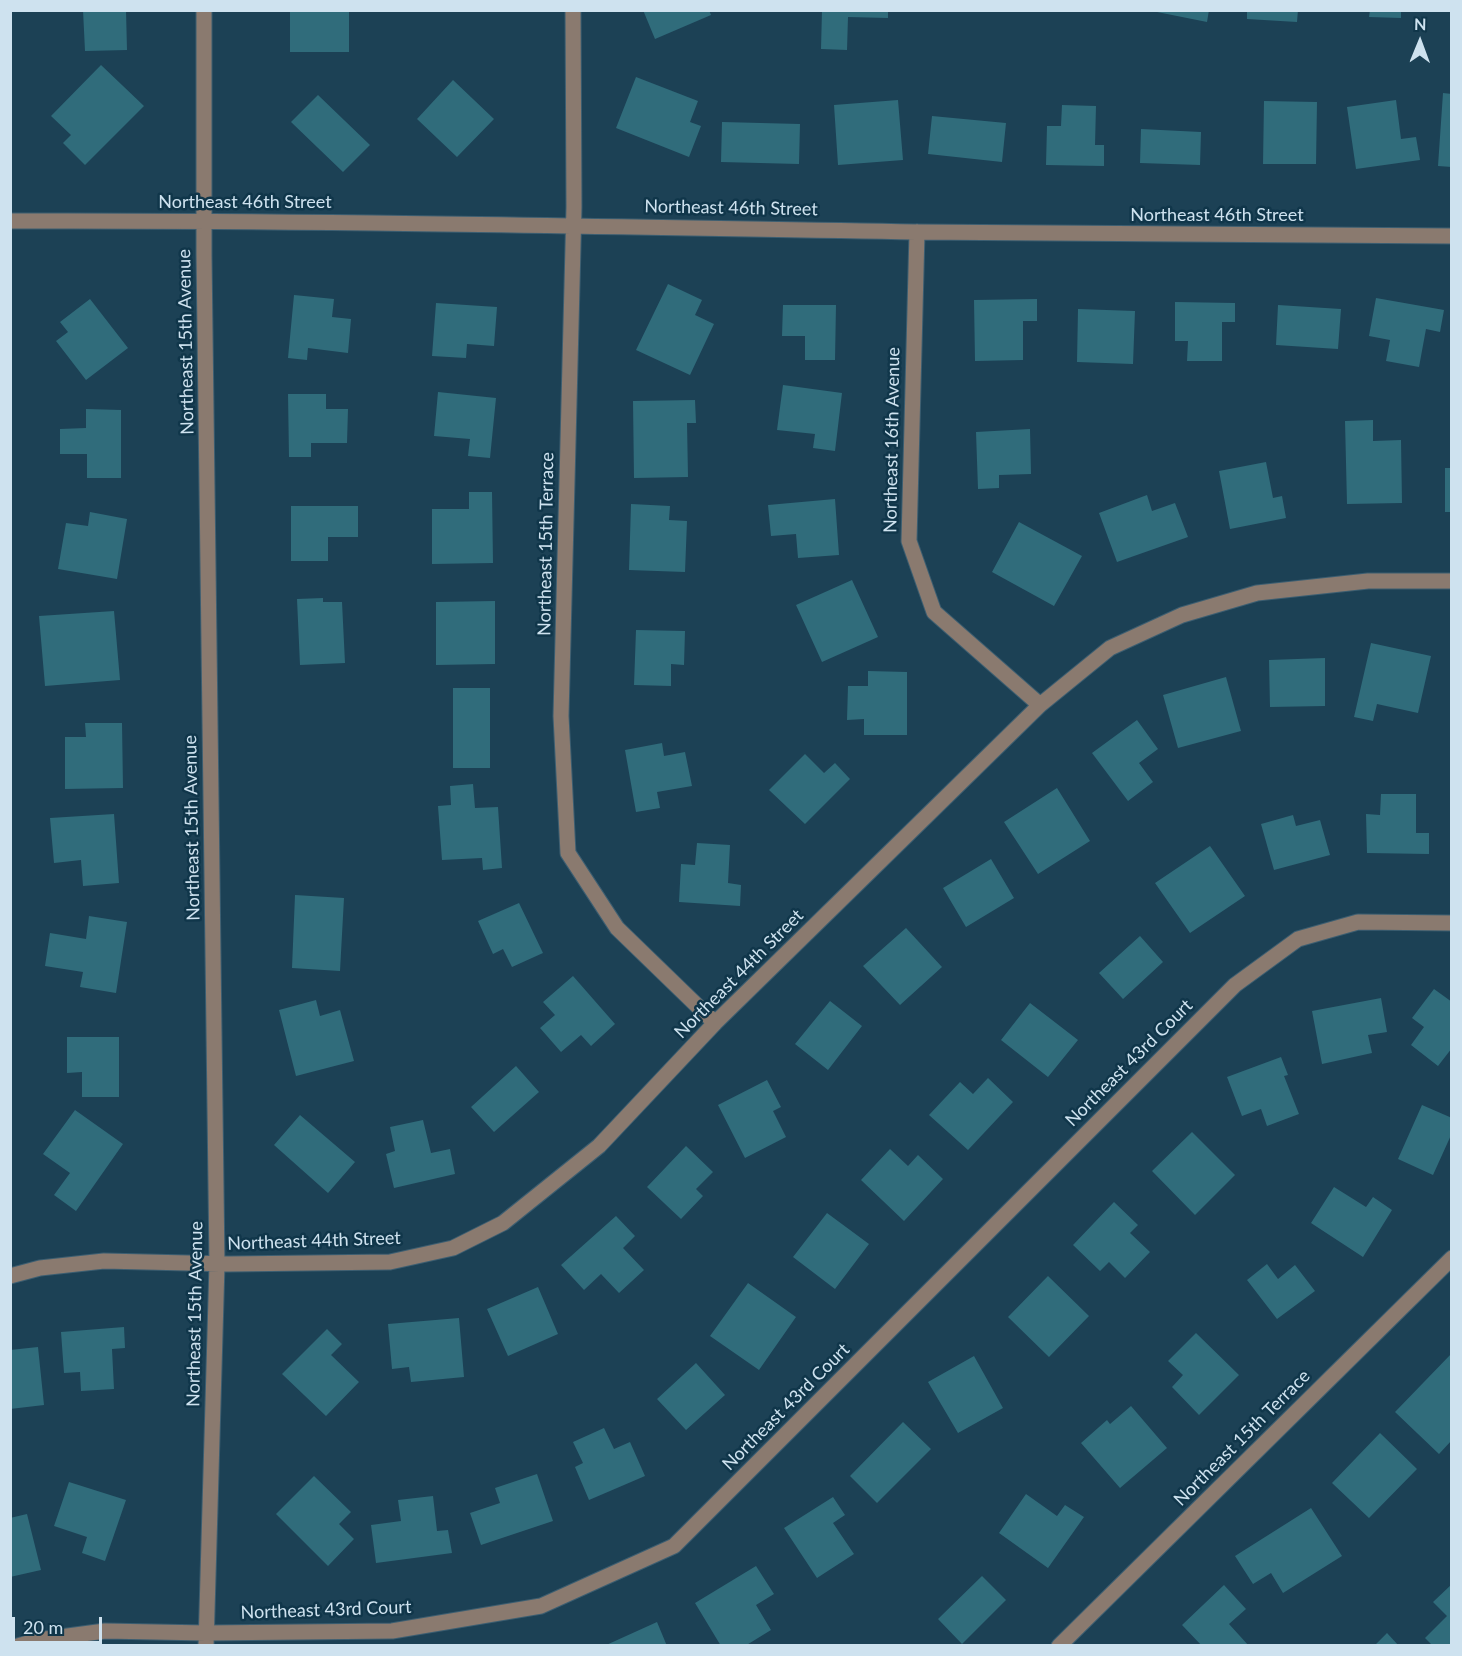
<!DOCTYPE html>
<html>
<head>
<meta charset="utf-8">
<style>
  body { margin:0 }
  #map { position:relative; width:1462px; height:1656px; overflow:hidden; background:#1c4155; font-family:Lato,sans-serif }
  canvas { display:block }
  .frame { position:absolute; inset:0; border:12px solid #cee2ef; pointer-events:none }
  .north { position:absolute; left:1390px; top:12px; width:60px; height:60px; -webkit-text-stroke:4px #10364a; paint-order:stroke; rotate:1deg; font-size:16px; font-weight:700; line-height:24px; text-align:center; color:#cee2ef }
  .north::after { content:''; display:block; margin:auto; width:21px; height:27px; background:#cee2ef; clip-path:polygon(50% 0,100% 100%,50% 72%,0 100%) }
  .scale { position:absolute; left:12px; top:1617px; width:90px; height:27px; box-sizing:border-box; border:3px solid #cee2ef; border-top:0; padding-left:8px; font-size:18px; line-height:21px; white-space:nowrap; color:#cee2ef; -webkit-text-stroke:4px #10364a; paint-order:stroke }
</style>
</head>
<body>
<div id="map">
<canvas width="1462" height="1656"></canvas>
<div class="frame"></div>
<div class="north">N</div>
<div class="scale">20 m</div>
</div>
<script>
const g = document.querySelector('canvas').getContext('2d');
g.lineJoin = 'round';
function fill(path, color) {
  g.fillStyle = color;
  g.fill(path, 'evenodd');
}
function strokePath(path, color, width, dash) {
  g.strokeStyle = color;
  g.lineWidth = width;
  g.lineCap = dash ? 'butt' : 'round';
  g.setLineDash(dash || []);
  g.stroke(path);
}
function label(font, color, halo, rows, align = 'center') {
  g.font = font + ' Lato,sans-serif';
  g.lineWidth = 5;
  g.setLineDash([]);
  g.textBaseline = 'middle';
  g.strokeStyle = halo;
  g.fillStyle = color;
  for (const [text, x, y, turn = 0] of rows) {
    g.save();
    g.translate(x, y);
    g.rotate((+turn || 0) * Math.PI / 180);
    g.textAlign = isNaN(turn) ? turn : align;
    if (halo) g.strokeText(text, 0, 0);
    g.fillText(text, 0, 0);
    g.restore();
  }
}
fill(new Path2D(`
  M83,10H126L127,50L85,51Z
  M290,10H349V52H290Z
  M643,10H709L711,15L655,39Z
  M822,10H888V18L848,17L847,50L821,49Z
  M1147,10H1209L1207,22Z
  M1247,10H1298L1297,22L1247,19Z
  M1370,10H1401V18L1369,17Z
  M101,65L144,106L85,165L63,143L71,135L51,116Z
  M636,77L698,101L690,122L701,126L689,157L616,128Z
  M453,80L494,119L457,157L417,119Z
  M1443,93L1452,94V167L1438,166Z
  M318,95L370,145L343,172L291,122Z
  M898,100L903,160L838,165L834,105Z
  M1396,100L1401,139L1416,137L1420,160L1356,169L1347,107Z
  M1264,101L1317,102L1316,164H1263Z
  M1062,105L1096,106L1095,145H1104V166L1046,165L1047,126H1061Z
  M932,116L1006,123L1002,162L928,154Z
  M722,122L800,124L799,164L721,162Z
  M1141,129L1201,132L1200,165L1140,163Z
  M668,284L702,300L695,315L714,324L690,375L636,350Z
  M294,295L334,299L332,317L351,319L348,353L308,348L307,360L288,358Z
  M1376,298L1444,310L1440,332L1426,329L1419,367L1386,361L1390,340L1369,336Z
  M90,299L128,348L86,380L56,341L68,332L60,322Z
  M1037,299V321H1023V360L975,361L974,300Z
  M1175,302L1235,303V322H1222V361H1187L1188,341H1175Z
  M436,303L497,307L494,346L467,344L466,358L432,356Z
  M783,305H836L835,360H805V336H782Z
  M1278,305L1341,309L1338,349L1276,345Z
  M1078,309L1135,311L1133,364L1077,362Z
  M783,385L842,393L835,451L813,448L815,434L777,430Z
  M438,392L496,398L490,458L468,456L470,439L434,436Z
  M288,394H326V409H348L347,443H311V457H289Z
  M695,400L696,423H687L688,477L634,478L633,401Z
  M86,409L121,410V478H87V454H60V429L86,428Z
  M1373,420V441L1401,440L1402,503L1347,504L1345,421Z
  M1030,429L1031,474L999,475V488L978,489L976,432Z
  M1266,462L1273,498L1282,496L1286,518L1230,529L1219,471Z
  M1445,468H1452V512H1445Z
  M469,492H492L493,563L432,564V509H469Z
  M1147,495L1152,511L1175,503L1188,537L1117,562L1099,513Z
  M835,499L839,555L798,558L796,534L771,536L768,505Z
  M631,504L670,506L669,520L687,521L685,572L629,570Z
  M291,506H358V537H328V561H291Z
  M90,512L127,519L117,579L58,569L66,523L88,526Z
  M1019,522L1082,556L1054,606L992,572Z
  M852,580L878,637L822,662L796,605Z
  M323,598V602H342L345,663L300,665L297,599Z
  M495,601V664L436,665V602Z
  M114,611L120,680L45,686L39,616Z
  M636,630L685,631L684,665L671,664V686L634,685Z
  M1371,643L1431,656L1418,713L1377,704L1373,721L1354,717Z
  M1325,658V706L1270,707L1269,660Z
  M868,671L907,672V735H864V719L847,720L848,686H868Z
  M1226,677L1241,731L1178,748L1163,695Z
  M453,688H490V768H453Z
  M1137,720L1158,749L1139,763L1153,782L1128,801L1092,753Z
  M85,723H122L123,788L65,789V737H86Z
  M662,743L664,756L685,752L692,786L657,792L660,808L636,812L625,750Z
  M805,754L824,773L835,763L850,779L805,824L769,790Z
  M473,784L475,808L498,807L502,868L483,870L482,858L442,860L438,806L451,805L450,786Z
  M1057,788L1090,841L1038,874L1004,822Z
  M1381,794H1416V833H1429V854L1367,853L1366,814L1380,815Z
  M114,814L119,883L83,886L81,860L54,863L50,818Z
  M1293,815L1296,826L1320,820L1330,855L1274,870L1261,824Z
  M697,843L730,845L728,883L741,885L740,906L679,902L681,864L695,865Z
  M1210,846L1245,896L1190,933L1155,883Z
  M991,859L1014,898L966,927L943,888Z
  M295,895L344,898L340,971L292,968Z
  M519,903L543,953L512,967L503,949L493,954L478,921Z
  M89,916L127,922L116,993L80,987L83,972L45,966L50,933L86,939Z
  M906,928L942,967L900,1005L863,966Z
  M1140,936L1163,962L1123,999L1099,973Z
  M573,976L615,1024L591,1046L581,1035L561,1052L540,1028L555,1015L543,1002Z
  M1434,989L1452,1002V1048L1438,1066L1411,1045L1424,1027L1412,1018Z
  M1381,998L1387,1032L1368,1035L1372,1053L1322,1064L1312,1011Z
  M316,1000L320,1016L340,1010L354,1061L296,1076L279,1010Z
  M830,1001L862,1026L828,1070L795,1044Z
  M1030,1003L1078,1040L1048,1077L1001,1040Z
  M67,1037H119V1097H82V1072L67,1073Z
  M1281,1057L1288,1075L1284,1076L1299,1114L1267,1126L1261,1109L1242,1116L1227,1077Z
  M516,1066L539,1092L494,1132L471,1107Z
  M988,1078L1013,1102L968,1150L929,1115L960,1082L973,1094Z
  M767,1080L781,1107L773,1111L786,1137L745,1158L718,1105Z
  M1422,1105L1452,1118V1133L1433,1175L1398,1159Z
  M75,1110L123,1144L76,1211L54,1195L70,1173L43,1154Z
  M300,1115L355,1162L328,1193L274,1145Z
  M423,1120L431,1153L450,1149L455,1174L394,1188L386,1154L395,1151L390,1127Z
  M1192,1132L1235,1175L1195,1215L1152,1171Z
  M686,1146L713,1172L696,1189L703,1196L681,1219L647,1187Z
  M890,1149L908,1166L918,1155L943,1179L904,1221L861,1180Z
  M1334,1187L1366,1207L1373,1197L1392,1210L1363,1257L1311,1223Z
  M1114,1202L1138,1225L1130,1233L1150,1252L1125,1278L1109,1262L1100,1271L1073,1245Z
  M827,1213L869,1244L835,1289L793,1257Z
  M616,1216L635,1236L623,1248L644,1270L619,1293L601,1274L584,1290L561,1265Z
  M1267,1264L1278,1279L1295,1265L1315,1291L1277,1319L1247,1280Z
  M1048,1276L1089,1316L1049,1357L1008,1317Z
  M748,1283L796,1317L759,1370L710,1336Z
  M538,1287L558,1334L508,1356L487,1309Z
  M459,1318L464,1377L411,1382L409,1367L392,1369L388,1324Z
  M124,1327L125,1348L112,1349L114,1389L81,1391L80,1372L64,1373L61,1332Z
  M327,1329L342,1344L331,1355L359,1382L326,1416L282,1374Z
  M1196,1333L1239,1375L1199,1415L1172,1387L1183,1375L1168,1361Z
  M38,1347L44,1405L10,1409V1350Z
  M1452,1353V1440L1439,1454L1395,1412Z
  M974,1356L1003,1408L958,1433L928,1382Z
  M696,1363L725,1395L686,1430L657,1399Z
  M1131,1406L1167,1448L1120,1488L1081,1443L1107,1420L1110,1424Z
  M903,1422L931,1449L877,1503L850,1476Z
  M604,1428L614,1449L630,1442L645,1476L589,1500L575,1467L583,1463L573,1442Z
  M1380,1433L1417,1469L1369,1518L1332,1483Z
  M537,1474L553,1521L481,1545L470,1513L500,1503L495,1488Z
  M314,1476L351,1512L339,1524L354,1539L328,1566L276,1514Z
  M69,1482L126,1500L105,1561L82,1553L87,1537L54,1526Z
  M1026,1494L1057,1516L1065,1505L1084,1517L1048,1568L999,1533Z
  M433,1496L437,1531L448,1530L452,1553L376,1563L371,1525L401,1521L398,1500Z
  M833,1497L845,1515L833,1523L854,1554L817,1578L784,1528Z
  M1311,1508L1342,1556L1283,1593L1271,1573L1253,1584L1235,1556Z
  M27,1514L41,1570L10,1577V1518Z
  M756,1566L774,1594L756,1605L771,1630L745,1646H721L695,1603Z
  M982,1576L1006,1600L962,1644L938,1619Z
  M1452,1584V1646H1433L1425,1638L1447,1616L1433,1602Z
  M1224,1585L1246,1609L1229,1624L1249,1646H1202L1182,1625Z
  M657,1622L667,1646H604Z
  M1387,1633L1399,1646H1374Z`), '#306c7b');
const minor = new Path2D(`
  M204,10V255L217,1264L206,1646
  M573,10L574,207L561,716L568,853L617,928L715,1023
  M10,221C312,220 614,227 916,232C1094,234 1273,235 1452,236
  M917,232L909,541L934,612L1040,705
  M10,1276L40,1268L104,1261L230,1264L390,1262L453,1248L503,1223L599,1146L715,1023L1040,705L1110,648L1182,615L1257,593L1368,581H1452
  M18,1646L38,1640L105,1631L206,1633L392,1631L541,1606L674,1546L1235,985L1298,939L1358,922L1452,923
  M1059,1646L1452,1258`);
strokePath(minor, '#3c5e71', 17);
strokePath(minor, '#8a7a6f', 15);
label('18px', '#cee2ef', '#10364a', [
  ["Northeast 46th Street",245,202],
  ["Northeast 46th Street",731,208,1],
  ["Northeast 46th Street",1217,215],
  ["Northeast 15th Avenue",186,342,-91],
  ["Northeast 16th Avenue",892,440,-89],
  ["Northeast 15th Terrace",546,544,-89],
  ["Northeast 15th Avenue",192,828,-91],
  ["Northeast 44th Street",739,974,-45],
  ["Northeast 43rd Court",1129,1063,-45],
  ["Northeast 44th Street",314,1241,-2],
  ["Northeast 15th Avenue",195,1314,-89],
  ["Northeast 43rd Court",786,1407,-45],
  ["Northeast 15th Terrace",1242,1438,-45],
  ["Northeast 43rd Court",326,1610,-2]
]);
</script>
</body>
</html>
